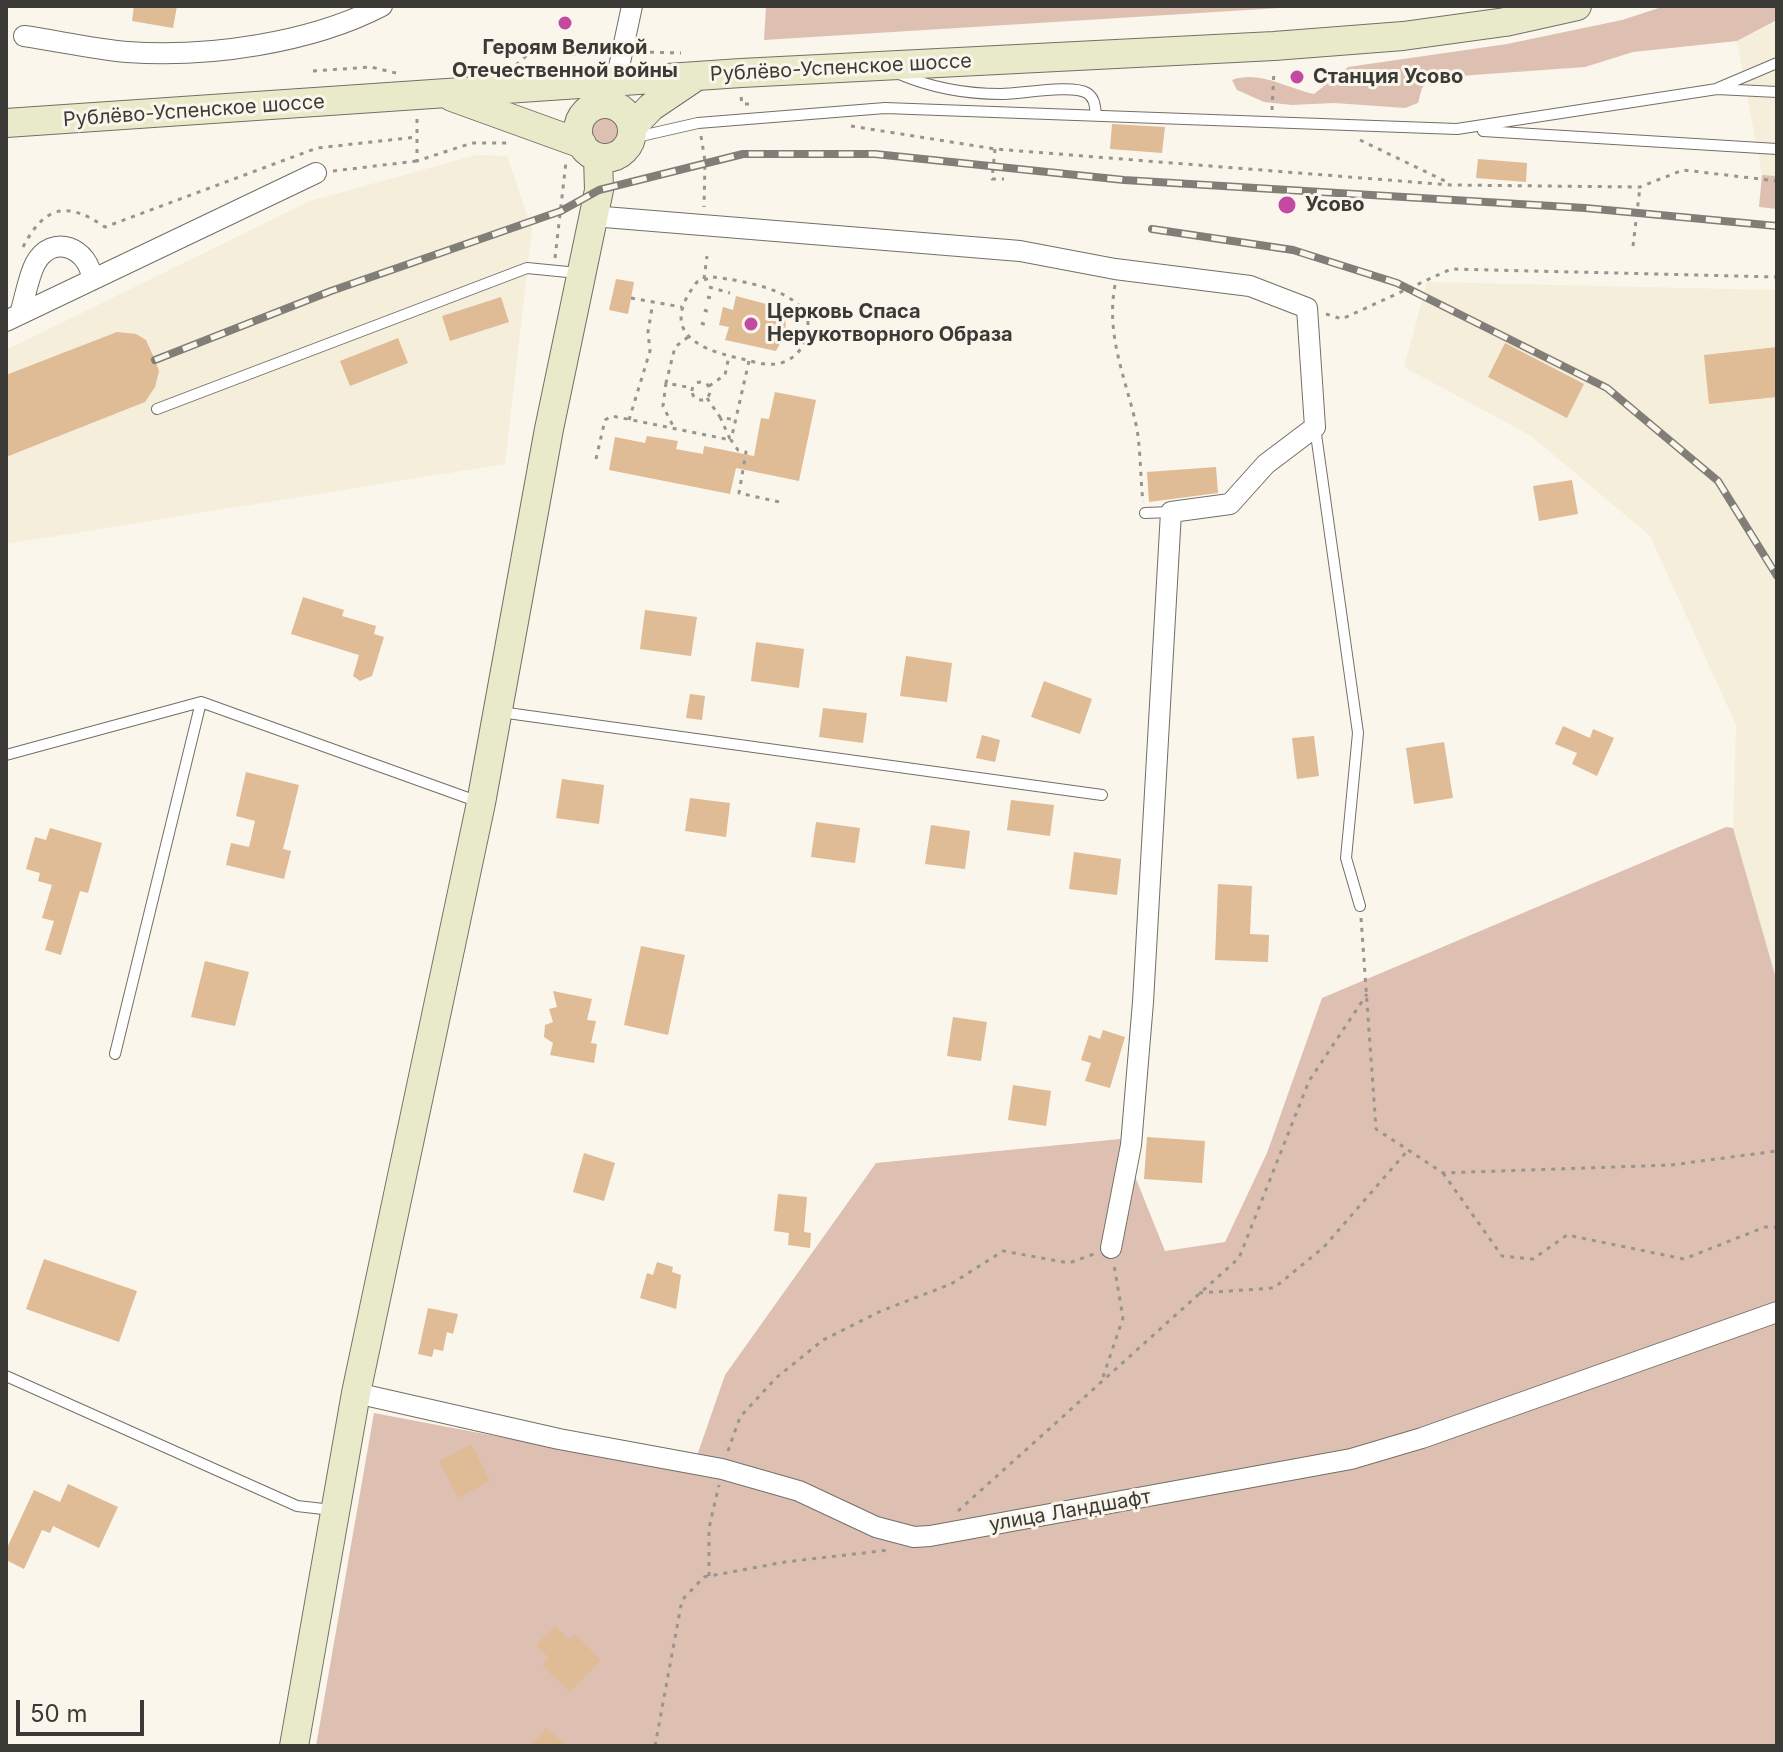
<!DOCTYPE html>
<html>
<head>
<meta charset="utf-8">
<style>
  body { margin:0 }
  #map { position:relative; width:1783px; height:1752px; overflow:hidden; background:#faf6eb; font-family:Inter,sans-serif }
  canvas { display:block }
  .frame { position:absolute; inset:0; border:8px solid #3c3a36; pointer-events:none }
  .scale { position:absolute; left:16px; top:1700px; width:128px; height:36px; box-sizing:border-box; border:4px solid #3c3a36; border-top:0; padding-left:10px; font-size:24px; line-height:28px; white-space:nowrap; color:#3c3a36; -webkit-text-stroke:6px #faf6eb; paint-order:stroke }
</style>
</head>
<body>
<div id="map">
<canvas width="1783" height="1752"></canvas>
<div class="frame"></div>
<div class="scale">50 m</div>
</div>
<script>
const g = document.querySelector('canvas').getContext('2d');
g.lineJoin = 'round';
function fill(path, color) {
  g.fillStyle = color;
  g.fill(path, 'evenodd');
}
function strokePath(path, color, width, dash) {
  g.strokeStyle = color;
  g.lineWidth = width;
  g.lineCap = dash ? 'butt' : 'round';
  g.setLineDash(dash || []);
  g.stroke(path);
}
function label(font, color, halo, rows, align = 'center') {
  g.font = font + ' Inter,sans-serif';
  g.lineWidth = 6;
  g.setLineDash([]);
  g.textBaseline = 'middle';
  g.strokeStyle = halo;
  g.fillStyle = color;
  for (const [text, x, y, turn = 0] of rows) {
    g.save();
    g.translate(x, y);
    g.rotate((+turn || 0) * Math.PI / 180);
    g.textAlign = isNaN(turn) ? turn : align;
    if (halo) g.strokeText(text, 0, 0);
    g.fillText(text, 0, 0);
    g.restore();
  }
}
fill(new Path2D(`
  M1777,22V176L1762,175L1737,41Z
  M476,155L507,156L532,229L505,464L6,544V350L310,201Z
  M1427,282L1777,290V982L1733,828L1736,725L1650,536L1531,436L1404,367Z`), '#f5eedb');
fill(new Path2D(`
  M1312,6L764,40L766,7Z
  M1665,6H1777V20L1737,41L1633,52L1585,67L1432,78L1422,88L1418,103L1405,108L1334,103L1292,105L1264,102L1237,90L1232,80C1259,70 1286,88 1314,94L1348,67L1507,44L1622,20Z
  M587 131a19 19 0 1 1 38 0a19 19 0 1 1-38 0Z
  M1762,175L1777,176V209L1759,207Z
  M1726,827L1733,828L1777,982V1746H316L374,1413L691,1473L725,1375L876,1163L1120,1139L1165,1251L1225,1242L1267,1153L1322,998Z`), '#dec0b2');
fill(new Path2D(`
  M134,6H177L173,28L132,21Z
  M1112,124L1165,127L1162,153L1110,149Z
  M1478,159L1527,163L1526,182L1476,178Z
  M616,279L634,282L628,314L609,310Z
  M736,296L785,309L786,332L776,351L725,340L729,327L719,325L723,307L733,310Z
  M501,297L509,322L450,341L442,316Z
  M117,332L136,334L146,340L155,360L159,371L155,387L145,402L6,457V375Z
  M398,338L408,363L350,386L340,361Z
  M1505,343L1584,384L1567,418L1488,377Z
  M1777,347V397L1709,404L1704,355Z
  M775,392L816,400L799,481L736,468L730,494L609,470L615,437L645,443L647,436L678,441L676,449L703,454L704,446L754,456L761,418L769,419Z
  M1216,467L1218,493L1149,502L1147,472Z
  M1572,480L1578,514L1539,521L1533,486Z
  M303,597L344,610L342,616L376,626L374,634L384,637L372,676L360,681L353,676L359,655L291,634Z
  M645,610L697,617L691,656L640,649Z
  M756,642L804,649L799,688L751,681Z
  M906,656L952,663L947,702L900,696Z
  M1044,681L1092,699L1080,734L1031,717Z
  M690,694L705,696L702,720L686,718Z
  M823,708L867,713L863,743L819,737Z
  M1563,726L1590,738L1593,729L1614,738L1597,776L1572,764L1577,753L1555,744Z
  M982,735L1000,740L995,762L976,758Z
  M1314,736L1319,776L1297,779L1292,738Z
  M1444,742L1453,798L1414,804L1406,748Z
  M246,772L299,785L283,849L291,851L284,879L226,865L231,843L249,847L255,821L236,816Z
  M562,779L604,785L599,824L556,818Z
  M690,798L730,803L726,837L685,831Z
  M1011,800L1054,805L1050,836L1007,830Z
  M816,822L860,828L855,863L811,857Z
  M931,825L970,831L965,869L925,864Z
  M50,828L102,843L88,893L80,891L61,955L45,950L54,921L42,918L52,885L38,881L40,873L26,869L35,837L46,840Z
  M1074,852L1121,859L1117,895L1069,889Z
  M1218,884L1252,886L1250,934L1269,935L1268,962L1215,960Z
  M641,946L685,955L668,1035L624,1025Z
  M205,961L249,972L235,1026L191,1017Z
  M553,991L592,999L587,1020L596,1021L591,1043L597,1044L594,1063L550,1055L553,1043L544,1037L545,1025L553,1022L549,1009L557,1007Z
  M953,1017L987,1022L981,1061L947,1056Z
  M1103,1030L1125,1037L1110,1088L1085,1081L1091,1063L1081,1060L1089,1035L1100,1039Z
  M1013,1085L1051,1091L1046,1126L1008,1120Z
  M1147,1137L1205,1141L1202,1183L1144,1179Z
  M584,1153L615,1163L604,1201L573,1192Z
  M778,1194L807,1197L804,1232L811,1233L810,1248L788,1245L789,1233L774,1231Z
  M44,1259L137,1291L119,1342L26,1309Z
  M657,1262L673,1267L672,1272L681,1275L676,1309L640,1298L647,1273L653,1275Z
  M428,1308L458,1314L453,1334L447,1332L443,1351L434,1349L432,1357L418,1354Z
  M471,1444L490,1481L458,1498L439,1461Z
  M68,1484L118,1507L99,1548L53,1526L50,1533L42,1530L24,1569L6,1560V1550L34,1490L60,1502Z
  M555,1626L568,1639L576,1635L601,1660L570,1692L542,1665L549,1658L536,1645Z
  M546,1728L568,1746H531Z`), '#dfbb96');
const lane = new Path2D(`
  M899,74C932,88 965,94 1001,94C1021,94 1072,84 1087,93C1095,98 1095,107 1096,115
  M1718,88L1777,63
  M1483,131L1777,149
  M632,138L698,123L885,108L1457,129L1717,89L1777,92
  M157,409L527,268L578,273
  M1315,427L1358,733L1346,858L1360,906
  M1145,513L1171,512
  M500,712L1102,795
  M6,755L201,702L479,802
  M115,1054L201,702
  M6,1376L297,1506L332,1510`);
const street = new Path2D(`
  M24,36C58,41 93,49 127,52C207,58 311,43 382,6
  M616,81L632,6
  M592,216L1020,251L1115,269L1250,286L1307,308L1315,427L1266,464L1230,504L1171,512L1143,1002L1131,1145L1111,1248
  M20,314C25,298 28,278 35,264C52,232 90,248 92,280
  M6,321L316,173
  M356,1393L559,1439L722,1469L799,1491L876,1527L914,1537L930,1536L1351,1459L1422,1438L1777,1312`);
const secondary = new Path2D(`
  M452,97L582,144
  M578 131a27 27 0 1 1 54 0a27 27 0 1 1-54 0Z
  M6,123L741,73L1274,46L1403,36L1505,22L1577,6
  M632,127L651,107L697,76
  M294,1746L356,1393L481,803L549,429L599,190L598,157`);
strokePath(lane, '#736f66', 12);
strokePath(street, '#736f66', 22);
strokePath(secondary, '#736f66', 30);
strokePath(new Path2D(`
  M640,52L681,53
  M516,65L527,55L605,53
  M313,71L371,67L396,73
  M741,97L742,104H751
  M1272,110L1274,70
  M417,119V161L472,143H508
  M851,126L995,149L1451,185L1640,187L1683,170L1777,181
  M701,136L705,161L704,207
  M1360,140L1447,182
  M995,149L992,179H1004
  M333,171L417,161
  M1633,246L1640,187
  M23,247C45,205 67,201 105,227L317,148L417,137
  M555,258L566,162
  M713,277C744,281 822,292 806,338C802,351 793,359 781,363C767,367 752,361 738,358C693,348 660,329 697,282Z
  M704,279L707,256
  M1115,285C1106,334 1124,374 1135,420C1141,443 1140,477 1143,502
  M709,287L730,293
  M707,297L716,299
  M631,298L682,307
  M704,310L712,313
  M1326,314L1342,319L1451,269L1777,277
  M701,323L709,326
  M688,337L675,347L666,383L692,388
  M749,361L731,440L738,450L746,452L739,493L784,503
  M692 391a9 9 0 1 1 18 0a9 9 0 1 1-18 0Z
  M666,383L663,406L674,428
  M709,386L725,375L729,356
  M707,398L720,417L735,420
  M720,417L730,439
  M629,420L650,351L648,332L653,302
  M596,459L605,420L612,416L731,440
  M1361,918L1376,1129L1443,1173L1671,1165L1777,1151
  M1443,1173L1502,1256L1533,1259L1567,1235L1684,1259L1765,1227H1777
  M1199,1293L1274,1288L1324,1247L1408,1150
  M1103,1377L1123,1318L1114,1265
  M728,1451L740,1417L776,1378L823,1340L881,1311L951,1284L1003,1251L1069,1263L1094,1254
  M958,1511L1239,1258L1309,1081L1367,994
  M709,1576V1528L719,1485
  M655,1746L682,1600L704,1577L785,1562L889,1550`), '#98958d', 3, [4, 6]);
strokePath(lane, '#fff', 10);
strokePath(street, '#fff', 20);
strokePath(secondary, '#e8eac9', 28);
const rail = new Path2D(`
  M1152,229L1293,250L1397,283L1607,388L1718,481L1777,576
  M155,360L331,291L561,211L599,190L743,154H875L1124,180L1585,208L1777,226`);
strokePath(rail, '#817e78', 8);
strokePath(rail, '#faf6eb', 5, [15]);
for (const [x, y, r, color] of [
  [565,23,8,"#c24aa0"],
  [1297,77,8,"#c24aa0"],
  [1287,205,10,"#c24aa0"],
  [751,324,8,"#c24aa0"]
]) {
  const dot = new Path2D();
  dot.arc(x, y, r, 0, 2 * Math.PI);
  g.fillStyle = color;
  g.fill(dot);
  strokePath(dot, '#faf6eb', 3);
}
label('bold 20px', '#3c3a36', '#faf6eb', [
  ["Героям Великой",565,48,"center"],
  ["Отечественной войны",565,71,"center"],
  ["Станция Усово",1313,77],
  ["Усово",1305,205],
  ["Церковь Спаса",767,312],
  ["Нерукотворного Образа",767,335]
], 'left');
label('20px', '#3c3a36', '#faf6eb', [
  ["Рублёво-Успенское шоссе",841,68,-3],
  ["Рублёво-Успенское шоссе",194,111,-4],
  ["улица Ландшафт",1070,1511,-10]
]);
</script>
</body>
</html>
